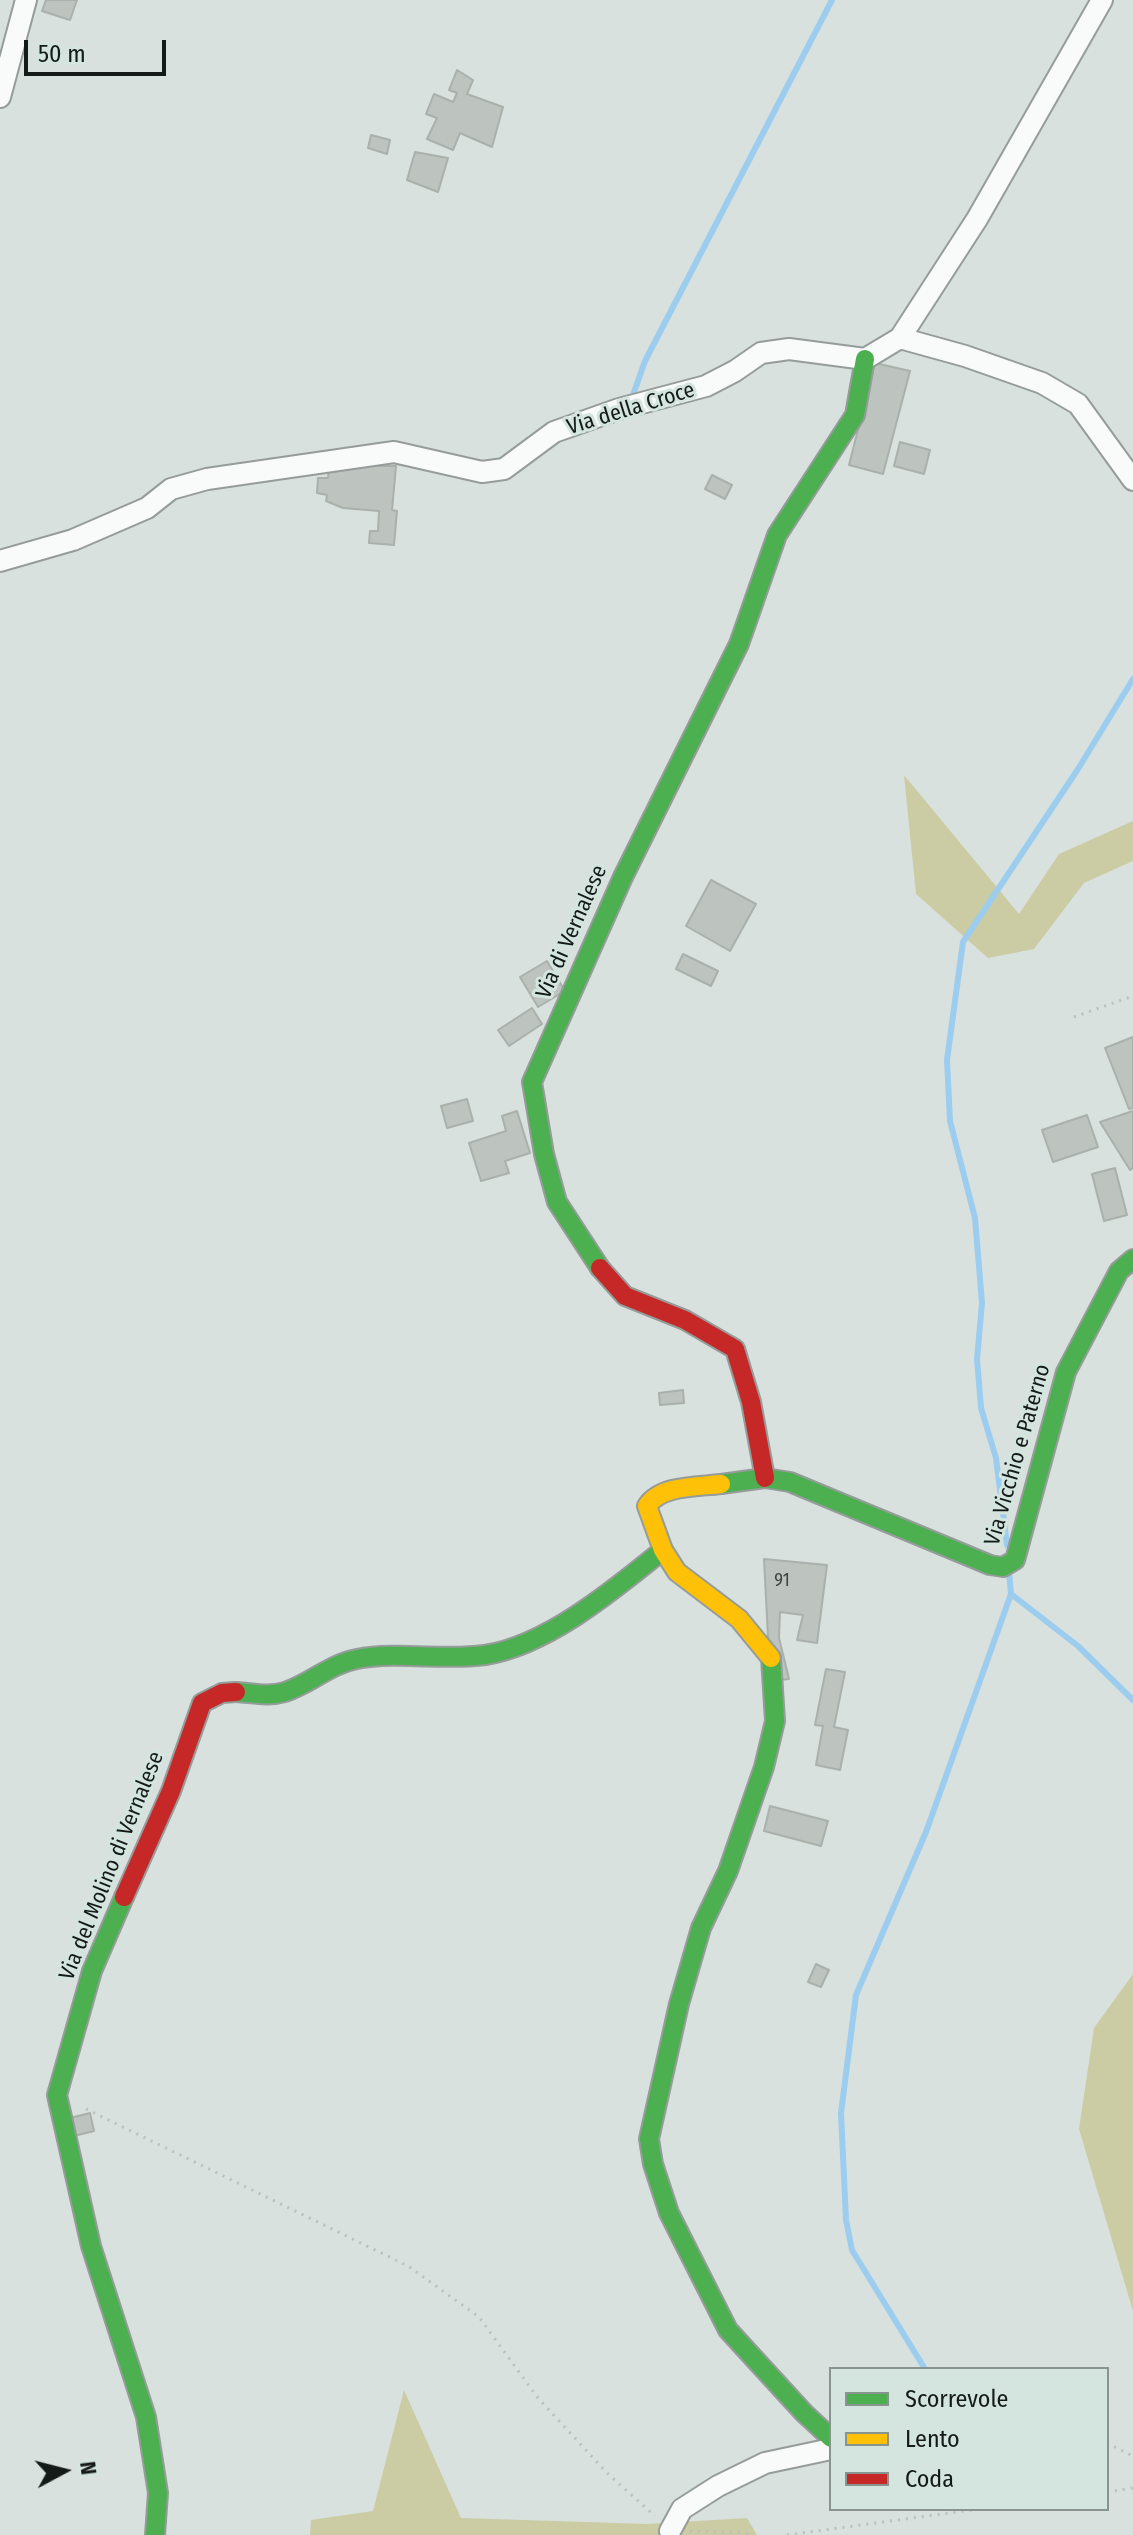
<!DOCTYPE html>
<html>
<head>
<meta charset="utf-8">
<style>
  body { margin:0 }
  #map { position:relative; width:1133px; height:2535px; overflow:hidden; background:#d8e1de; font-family:"Fira Sans Condensed",sans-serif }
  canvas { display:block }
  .legend { position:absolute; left:829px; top:2367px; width:280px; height:144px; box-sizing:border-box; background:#d4e5df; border:2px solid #87948f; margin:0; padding:10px 14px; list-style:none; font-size:24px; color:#141a18 }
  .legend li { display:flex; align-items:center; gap:16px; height:40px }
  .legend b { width:40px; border:2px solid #87948f }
  .north { position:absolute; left:24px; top:2431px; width:80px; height:80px; -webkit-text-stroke:6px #d4e5df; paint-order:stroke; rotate:83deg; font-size:22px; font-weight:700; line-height:32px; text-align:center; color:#141a18 }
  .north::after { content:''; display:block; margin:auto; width:28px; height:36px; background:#141a18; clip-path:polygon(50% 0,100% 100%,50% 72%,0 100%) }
  .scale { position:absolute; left:24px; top:40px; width:142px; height:36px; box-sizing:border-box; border:4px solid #141a18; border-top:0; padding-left:10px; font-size:24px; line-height:28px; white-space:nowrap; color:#141a18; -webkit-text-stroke:6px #d4e5df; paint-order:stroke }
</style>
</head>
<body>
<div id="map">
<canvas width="1133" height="2535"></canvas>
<ul class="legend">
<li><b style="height:10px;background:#4caf50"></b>Scorrevole</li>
<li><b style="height:10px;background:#ffc107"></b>Lento</li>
<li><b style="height:10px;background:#c62828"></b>Coda</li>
</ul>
<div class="north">N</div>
<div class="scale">50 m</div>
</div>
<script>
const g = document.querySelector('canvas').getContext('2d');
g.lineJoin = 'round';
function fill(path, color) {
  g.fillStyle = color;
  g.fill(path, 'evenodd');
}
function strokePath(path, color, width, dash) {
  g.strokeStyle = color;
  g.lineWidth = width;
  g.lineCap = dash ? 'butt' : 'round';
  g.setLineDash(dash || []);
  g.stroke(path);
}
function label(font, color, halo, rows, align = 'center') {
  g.font = font + ' "Fira Sans Condensed",sans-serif';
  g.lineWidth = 6;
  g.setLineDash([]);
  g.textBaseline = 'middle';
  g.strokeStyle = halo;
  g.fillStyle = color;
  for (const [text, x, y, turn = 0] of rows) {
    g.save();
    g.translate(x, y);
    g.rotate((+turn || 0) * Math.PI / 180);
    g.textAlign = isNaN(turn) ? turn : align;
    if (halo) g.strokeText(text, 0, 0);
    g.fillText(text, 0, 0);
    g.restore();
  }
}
fill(new Path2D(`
  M904,775L1019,914L1059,854L1133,821V861L1084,883L1034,949L988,958L916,894Z
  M1133,1974V2311L1079,2129L1094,2028Z
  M404,2390L461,2518L647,2524L747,2518L757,2535H310L311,2520L373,2511Z`), '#cbcca4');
strokePath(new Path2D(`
  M633,395L645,361L832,0
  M1007,1545L996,1458L981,1408L977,1359L982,1303L975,1218L950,1121L947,1060L963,942L1078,769L1133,679
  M1011,1594L1078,1646L1133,1700
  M925,2369L852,2250L846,2220L841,2113L856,1995L926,1832L1011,1594L1009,1572`), '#9ccdef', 6);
const building = new Path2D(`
  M46,0H77L70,20L42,11Z
  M457,70L473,80L467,94L503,107L492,147L460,133L453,150L427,139L437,118L426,114L434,94L453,102L457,93L449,90Z
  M371,135L390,140L387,154L368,148Z
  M415,152L448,158L438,192L407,180Z
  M875,363L910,371L883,474L849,465Z
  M900,442L930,450L924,474L894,466Z
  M329,466H396L392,510L397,511L394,545L369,543L370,531H378L379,511L343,508L326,501L327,495L317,493L318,478H328Z
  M712,475L732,485L725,499L705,489Z
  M711,880L756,904L730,951L686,926Z
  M683,954L718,971L711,986L676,969Z
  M547,961L565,991L538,1007L520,977Z
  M532,1008L542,1024L509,1046L498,1030Z
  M1133,1037V1108L1129,1109L1105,1048Z
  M467,1099L473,1121L447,1128L441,1106Z
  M517,1111L530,1153L505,1161L509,1173L481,1181L469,1143L506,1131L502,1116Z
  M1133,1111V1168L1130,1170L1100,1122Z
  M1087,1115L1098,1147L1053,1162L1042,1130Z
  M1115,1168L1127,1215L1104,1221L1092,1174Z
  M683,1390L684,1403L660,1405L659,1393Z
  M764,1559L827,1565L817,1643L797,1640L803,1615L780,1612L779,1638L789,1679L779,1680L768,1637Z
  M826,1669L845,1672L834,1727L848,1730L840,1770L816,1765L823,1726L815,1725Z
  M770,1806L828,1821L821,1846L764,1831Z
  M816,1964L829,1970L821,1987L808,1982Z
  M90,2113L94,2131L70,2137L66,2119Z`);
fill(building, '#bdc3bf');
strokePath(building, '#aab0ac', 2);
const street = new Path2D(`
  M0,97L26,0
  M900,338L977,219L1102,0
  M0,561L73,540L147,508L171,489L207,479L394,452L482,472L504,469L554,432L619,409L706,386L735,371L761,353L789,349L865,359L900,338L965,356L1042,383L1078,404L1133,480
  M670,2531L682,2509L718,2486L765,2463L831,2449`);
const fast = new Path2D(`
  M600,1268L557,1202L544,1154L532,1082L623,877L739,644L777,535L855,415L865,359
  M721,1484L765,1478L790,1482L990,1565L1003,1567L1015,1560L1066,1372L1119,1271L1133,1259
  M771,1658L775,1721L764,1767L728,1871L701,1928L679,2004L649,2139L653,2164L669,2213L728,2330L804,2413L831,2438
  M236,1692C253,1693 268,1697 285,1692C310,1684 330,1664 357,1659C399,1651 443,1661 485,1655C547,1646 616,1588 663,1550
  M124,1897L92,1971L57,2095L91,2246L146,2417L158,2493L155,2535`);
const slow = new Path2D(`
  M721,1484C697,1487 661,1485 647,1506L663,1550L677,1572L739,1619L771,1658`);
const jam = new Path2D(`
  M600,1268L625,1296L685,1320L735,1349L751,1402L765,1478
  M124,1897L171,1791L202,1703L222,1693L236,1692`);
strokePath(street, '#959c9a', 24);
strokePath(fast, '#959c9a', 22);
strokePath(slow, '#959c9a', 22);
strokePath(jam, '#959c9a', 22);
strokePath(new Path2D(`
  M1074,1017L1133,996
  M86,2109L408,2266L479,2317L538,2398L607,2473L655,2516
  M1107,2443L1133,2456
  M1107,2492L1133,2488
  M690,2531L743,2532L752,2535
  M787,2535L979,2509`), '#bdbfbf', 3, [2, 6]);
strokePath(street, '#f9fafa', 20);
strokePath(fast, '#4caf50', 18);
strokePath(slow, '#ffc107', 18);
strokePath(jam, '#c62828', 18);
label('18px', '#3e4442', null, [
  ["91",782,1581]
]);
label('22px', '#141a18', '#d4e5df', [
  ["Via della Croce",631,409,-17],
  ["Via di Vernalese",572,932,-66],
  ["Via Vicchio e Paterno",1018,1455,-74],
  ["Via del Molino di Vernalese",112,1866,-68]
]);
</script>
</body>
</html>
